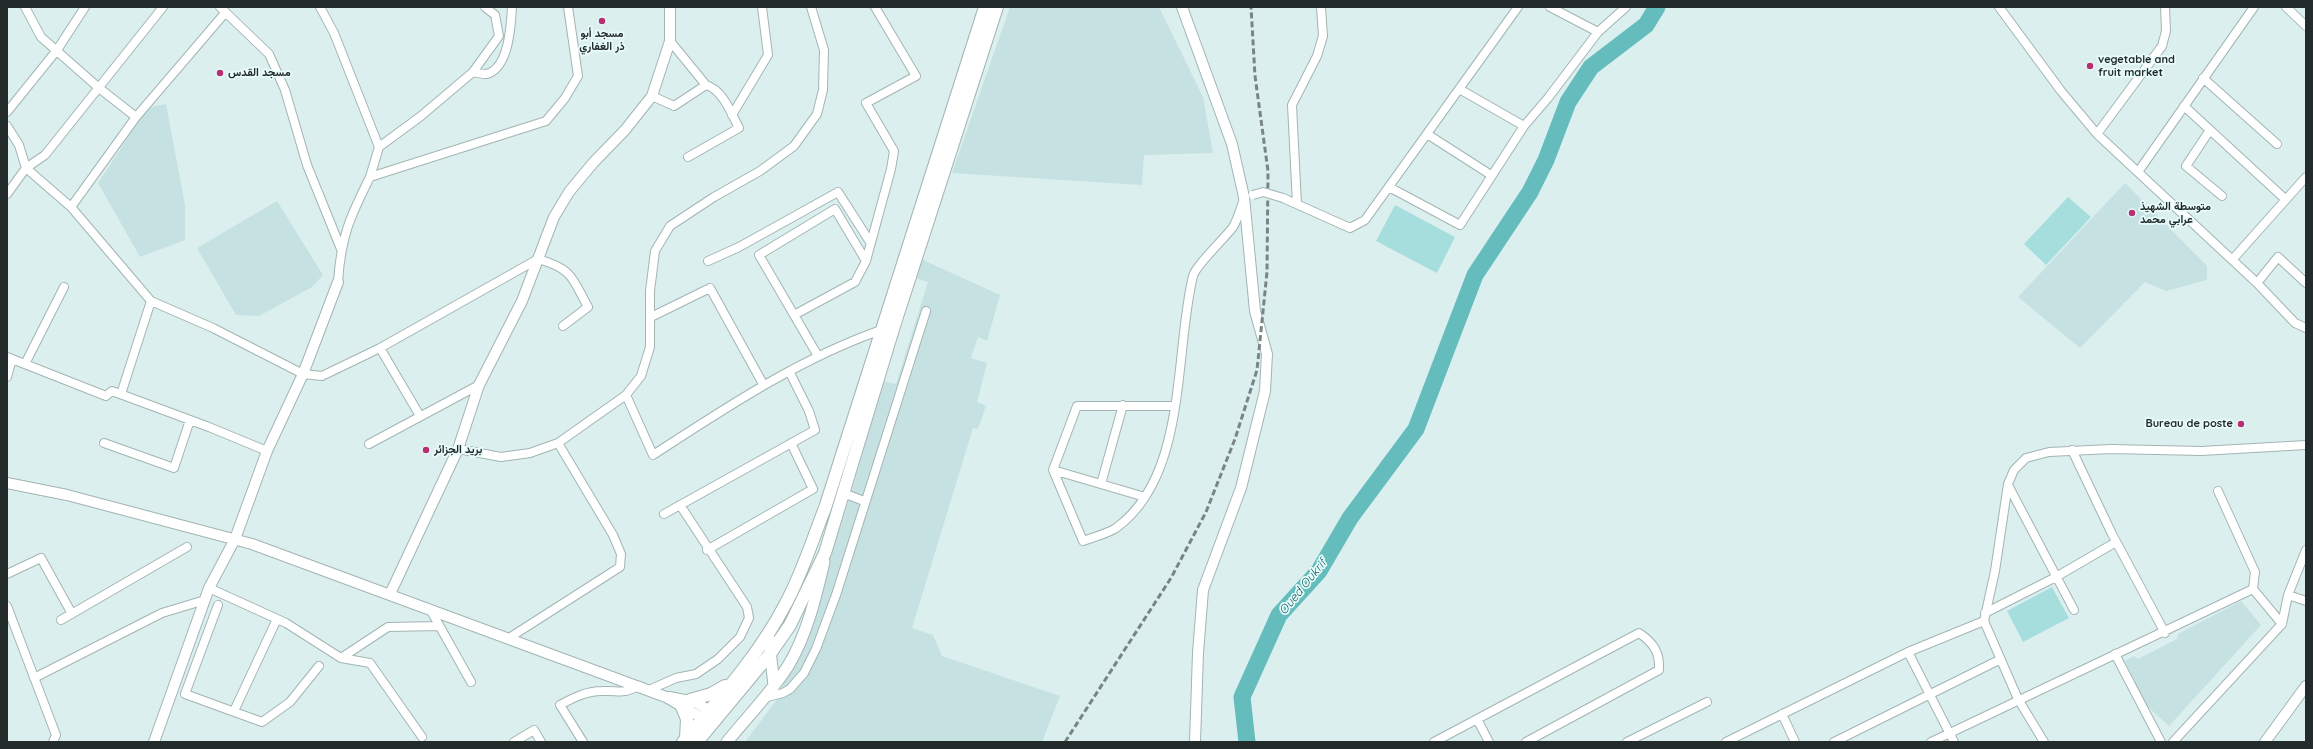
<!DOCTYPE html>
<html>
<head>
<meta charset="utf-8">
<style>
  body { margin:0 }
  #map { position:relative; width:2313px; height:749px; overflow:hidden; background:#dcefef; font-family:Quicksand,sans-serif }
  canvas { display:block }
  .frame { position:absolute; inset:0; border:8px solid #242b2b; pointer-events:none }
</style>
</head>
<body>
<div id="map">
<canvas width="2313" height="749"></canvas>
<div class="frame"></div>
</div>
<script>
const g = document.querySelector('canvas').getContext('2d');
g.lineJoin = 'round';
function fill(path, color) {
  g.fillStyle = color;
  g.fill(path, 'evenodd');
}
function strokePath(path, color, width, dash) {
  g.strokeStyle = color;
  g.lineWidth = width;
  g.lineCap = dash ? 'butt' : 'round';
  g.setLineDash(dash || []);
  g.stroke(path);
}
function label(font, color, halo, rows, align = 'center') {
  g.font = font + ' Quicksand,Vazirmatn,sans-serif';
  g.lineWidth = 3.5;
  g.setLineDash([]);
  g.textBaseline = 'middle';
  g.strokeStyle = halo;
  g.fillStyle = color;
  for (const [text, x, y, turn = 0] of rows) {
    g.save();
    g.translate(x, y);
    g.rotate((+turn || 0) * Math.PI / 180);
    g.textAlign = isNaN(turn) ? turn : align;
    if (halo) g.strokeText(text, 0, 0);
    g.fillText(text, 0, 0);
    g.restore();
  }
}
fill(new Path2D(`
  M1010,7H1159L1203,97L1213,153L1144,155L1142,185L952,173Z
  M166,104L185,205V240L140,257L98,183L146,110L155,106Z
  M2125,183L2207,266V280L2166,291L2145,282L2080,348L2018,297Z
  M277,201L323,275L312,287L259,316L236,315L197,248Z
  M921,259L1000,295L987,341L978,337L971,358L987,363L977,402L986,406L978,429L973,428L912,628L933,635L942,656L1060,696L1042,742H745L778,698L816,601L853,487L883,381L896,384L928,282L915,278Z
  M2241,601L2261,625L2169,726L2146,705L2125,661L2134,656L2138,659L2177,639L2178,634Z`), '#c6e1e1');
fill(new Path2D(`
  M2068,197L2091,217L2046,265L2024,244Z
  M1395,205L1455,237L1437,273L1376,241Z
  M2052,587L2069,618L2023,642L2007,611Z`), '#a6dede');
strokePath(new Path2D(`
  M1247,742L1242,697L1279,615L1319,571L1350,518L1416,429L1475,275L1530,192L1546,160L1568,102L1591,67L1646,25L1657,7`), '#65bcbd', 17);
const minor = new Path2D(`
  M25,7L41,37L99,88L136,117
  M220,7L269,54L285,90L307,165L341,249
  M320,7L334,33L379,147
  M1550,7L1598,32
  M1999,7L2061,91L2097,134L2257,283L2295,323L2306,328
  M2286,7L2306,26
  M670,41L706,85
  M473,72C477,73 482,74 486,74C509,69 511,25 512,7
  M2203,78L2277,144
  M1461,90L1524,126
  M652,96L674,106L706,85C723,90 731,113 739,128L688,157
  M2184,106L2285,199
  M7,112L57,50L85,7
  M732,115L768,55L762,7
  M7,126L19,145L26,168L71,207L151,301L213,328L303,374L322,376L380,348L538,259C573,269 572,278 588,307L563,326
  M2210,130L2186,166L2222,196
  M1427,134L1491,175
  M2097,134L2162,46L2166,31L2165,7
  M2138,172L2254,7
  M370,177L379,147L421,116L473,72L499,36L495,15L485,7
  M1389,187L1460,225L1524,126L1548,98L1598,32L1626,7
  M7,194L26,168L45,155L163,7
  M1283,198L1350,228L1365,220L1518,7
  M1297,204L1292,105L1317,56L1323,36L1321,7
  M71,207L136,117L225,13
  M2232,260L2306,177
  M708,261L739,247L838,192L870,242
  M338,282C341,236 350,217 370,177L546,121L565,98L578,76L568,7
  M2257,283L2278,257L2306,283
  M794,315L855,282L866,261L891,169L894,151L866,103L916,76L875,7
  M651,317L710,288L763,384
  M380,348L420,416
  M818,356L759,255L835,209L866,261
  M7,357L106,396L112,391L209,427L267,451
  M25,364L64,287
  M7,377L12,359
  M121,394L151,301
  M626,395L653,455C727,407 800,358 884,329
  M1174,406H1077L1053,470L1083,541C1093,537 1107,534 1116,528C1188,476 1174,353 1193,276C1196,265 1225,238 1233,227C1238,219 1241,207 1244,199
  M104,443L174,468L190,420
  M369,444L479,385
  M458,449L501,457L530,453L558,443L626,395L641,376L650,347V291L655,251L670,226L714,197L760,171L794,146L817,114L823,90L824,50L811,7
  M2072,450L2112,534L2165,633
  M1053,470L1145,497
  M1101,484L1123,405
  M2008,485L2074,610
  M2218,491L2255,572L2253,589L2282,624
  M843,493L864,501
  M664,514L815,430L809,411L790,373
  M707,550L813,489L791,443
  M7,574L41,558L72,614
  M209,588L286,623L341,658L388,627L439,626
  M2288,595L2306,601
  M218,605L185,694L262,722L290,702L319,666
  M7,606L56,735L53,742
  M430,609L471,682
  M1985,613L2056,577L2116,542
  M61,620L187,547
  M509,638L620,567L621,554L613,535L558,443
  M1908,652L1954,742
  M2115,654L2161,742
  M341,658L370,663L422,737
  M34,678L162,613L205,600
  M649,690L676,678L696,674L718,659L740,637L749,618L747,607L680,505
  M763,698L783,693L790,689L804,673L816,649L836,595L926,311
  M234,711L277,619
  M1782,714L1795,742
  M1477,719L1489,742
  M514,742L534,730L541,742
  M583,742L560,705C573,698 586,691 602,691C621,690 619,695 639,686
  M1434,742L1639,633C1654,643 1660,653 1659,670L1526,742
  M1627,742L1707,702
  M1726,742L1908,652L1984,621
  M1834,742L1999,660
  M1931,742L2253,589
  M2044,742L2018,699L1984,621L1995,571L2008,484L2014,470L2026,458L2049,452L2111,449L2201,451L2306,445
  M2173,742L2282,624L2288,595L2306,550`);
const tertiary = new Path2D(`
  M1182,7L1232,144L1244,197L1255,311L1267,354L1265,391L1241,488L1203,590L1198,653L1195,742
  M7,483L67,495L252,544L666,697L709,722
  M390,594L458,449L479,385L522,301L554,217L569,192L593,163L625,130L652,96L670,41V7
  M669,697L695,702L715,714
  M154,742L209,588L235,539L267,451L303,374L338,282
  M2265,742L2306,686`);
const secondary = new Path2D(`
  M768,634L774,685
  M727,742C747,717 771,693 788,666C807,635 816,596 824,562`);
const primary = new Path2D(`
  M690,700L711,694L725,686
  M682,707L687,719L686,738
  M683,742C719,699 759,655 785,605C802,574 812,541 825,508L985,7
  M697,742L770,654L790,625L825,553L894,326L997,7`);
strokePath(minor, '#a2b4b4', 10);
strokePath(tertiary, '#a2b4b4', 12);
strokePath(secondary, '#a2b4b4', 13);
strokePath(primary, '#a2b4b4', 14);
strokePath(minor, '#fff', 8);
strokePath(tertiary, '#fff', 10);
strokePath(secondary, '#fff', 11);
strokePath(primary, '#fff', 12);
strokePath(new Path2D(`
  M1065,742L1171,578L1206,512L1235,439L1257,370L1267,272L1268,171L1255,76L1251,7`), '#798585', 3, [6, 3]);
const minorBridge = new Path2D(`
  M1253,195L1263,192L1283,198`);
strokePath(minorBridge, '#a2b4b4', 10, []);
strokePath(minorBridge, '#fff', 8);
for (const [x, y, r, color] of [
  [602,21,4,"#b73071"],
  [2090,66,4,"#b73071"],
  [220,73,4,"#b73071"],
  [2132,213,4,"#b73071"],
  [2241,424,4,"#b73071"],
  [426,450,4,"#b73071"]
]) {
  const dot = new Path2D();
  dot.arc(x, y, r, 0, 2 * Math.PI);
  g.fillStyle = color;
  g.fill(dot);
  strokePath(dot, '#e9fcfc', 1.5);
}
label('bold 11px', '#242b2b', '#e9fcfc', [
  ["مسجد أبو",602,34,"center"],
  ["ذر الغفاري",602,47,"center"],
  ["vegetable and",2098,60],
  ["fruit market",2098,73],
  ["مسجد القدس",228,73],
  ["متوسطة الشهيذ",2140,207],
  ["عرابي محمد",2140,220],
  ["Bureau de poste",2233,424,"right"],
  ["بريد الجزائر",434,450]
], 'left');
label('italic 12px', '#0c5a5b', '#e9fcfc', [
  ["Oued Oukrif",1303,587,-51]
]);
</script>
</body>
</html>
